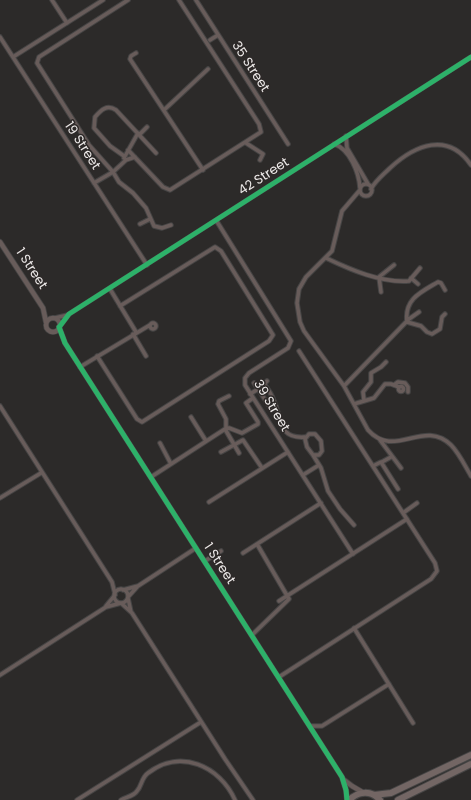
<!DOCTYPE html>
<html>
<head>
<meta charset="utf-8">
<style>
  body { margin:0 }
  canvas { display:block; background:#2c2a29 }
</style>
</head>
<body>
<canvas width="471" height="800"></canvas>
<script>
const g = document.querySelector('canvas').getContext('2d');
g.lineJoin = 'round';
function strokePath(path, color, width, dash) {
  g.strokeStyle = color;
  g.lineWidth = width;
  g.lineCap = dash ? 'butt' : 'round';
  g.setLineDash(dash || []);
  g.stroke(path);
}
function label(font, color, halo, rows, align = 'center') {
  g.font = font + ' Poppins,sans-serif';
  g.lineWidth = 3;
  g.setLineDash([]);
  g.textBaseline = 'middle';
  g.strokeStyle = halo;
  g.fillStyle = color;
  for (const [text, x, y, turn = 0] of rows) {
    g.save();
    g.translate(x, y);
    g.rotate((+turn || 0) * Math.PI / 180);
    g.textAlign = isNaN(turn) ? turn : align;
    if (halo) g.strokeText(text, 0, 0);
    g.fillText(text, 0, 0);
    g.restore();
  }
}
const minor = new Path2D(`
  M52,0L67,23
  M128,0L39,57L37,63L89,145L113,172L119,182L133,193L146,208L154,226L162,228L171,225
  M196,0L288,144
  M0,37L147,265
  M210,40L218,35
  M136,53L131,56L130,59L203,170
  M13,57L103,0
  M164,110L208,69
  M139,135L147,127
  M346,136L347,148L368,184
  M246,143L263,154L260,160
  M334,144C350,149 359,173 360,188
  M128,150L163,187L170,190L261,132L259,124L179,0
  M124,156L110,146L94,128L95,117C101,110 107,104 116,110L156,153
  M124,158L138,133
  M94,183L113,172L126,160L135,157
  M360 190a6 6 0 1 1 12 0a6 6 0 1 1-12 0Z
  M371,189C376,180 383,175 390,168C415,145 448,131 471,165
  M360,190L342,211L332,251L306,277L299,289L297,303L300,322L304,331L344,386L368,430C395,460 423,418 451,445C459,453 465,466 471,476
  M216,220L291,341L288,348L249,373L245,378V385L353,554
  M140,224L150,219
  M326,258C351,270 381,283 409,281L420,268
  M411,278L418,284
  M110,289L136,332
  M381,292L379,277L394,265
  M445,314L442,317L440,329L432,334L427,332L421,326L407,322C404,299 421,292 438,282L441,283L445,290
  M55,318L68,315
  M150 326a3 3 0 1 1 6 0a3 3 0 1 1-6 0Z
  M60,326L69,314L471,57
  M133,334L146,356
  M97,356L137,419L142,422L269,341L273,335L221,251L215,247L120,306
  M80,367L150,325
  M267,381L264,384C268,389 272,395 274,401C282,419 278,439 305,437
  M254,383L272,410
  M394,385L398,382L405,383L408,387V392
  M344,386L409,319L419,312
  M398.5 389a2.5 2.5 0 1 1 5 0a2.5 2.5 0 1 1-5 0Z
  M250,394L265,385
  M364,400L363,392L371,382V373L381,367L386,362
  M354,404L374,398L385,384H391L399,387
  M0,406L112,582L115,594
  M191,417L206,441
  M225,429L239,453
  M226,429V419L218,404L219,401L229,396
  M309,434H315L321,441L322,451L319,455H313L307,447L305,439Z
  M380,440L401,468
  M160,443L171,464
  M221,452L243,440L262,468
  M313,455L321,468L328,491L340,509L354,525
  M382,462L391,457
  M373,466L381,462L398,489
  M303,475L319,465
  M151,477L225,429L229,428L242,433L258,424V422L246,403L253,398
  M0,498L41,473
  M209,502L288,452
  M403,513L417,503
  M243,553L321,503
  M205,561L221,551
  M114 596a7 7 0 1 1 14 0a7 7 0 1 1-14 0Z
  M123,590L138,586L196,548
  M128,597L137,587
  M128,598L131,612
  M279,601L407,519
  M121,603L132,613L225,759L253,800
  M106,606L115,595
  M354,628L413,723
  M252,635L289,599L257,544
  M0,675L106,607L121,603
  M279,677L431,579L437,571L435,563L299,351
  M310,726H322L389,684
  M77,800L201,722
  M121,800C126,797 134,796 137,791C142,786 141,778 148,773C180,748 220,766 235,800`);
const tertiary = new Path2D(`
  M0,242L43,308L46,322
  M46 325a7 7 0 1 1 14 0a7 7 0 1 1-14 0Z
  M59,327L65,343L342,777L346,790L347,800
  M344,780L352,786L364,793`);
const primary = new Path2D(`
  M374,795L391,793L471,755
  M349,800C359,791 371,790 380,800
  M398,800L471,764`);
strokePath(minor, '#464545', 5.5);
strokePath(tertiary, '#464545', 6);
strokePath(primary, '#464545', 8);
strokePath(minor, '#685c5a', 3.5);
strokePath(tertiary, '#685c5a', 4.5);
strokePath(primary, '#736664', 6);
strokePath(new Path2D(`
  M60,326L69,314L471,57
  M59,327L65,343L342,777L346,790L347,800`), '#2db169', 5);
label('13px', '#edeae9', '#2d2928', [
  ["35 Street",250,67,57],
  ["19 Street",82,146,57],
  ["42 Street",264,177,-33],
  ["1 Street",31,269,57],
  ["39 Street",271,406,59],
  ["1 Street",219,564,57]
]);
</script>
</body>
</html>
